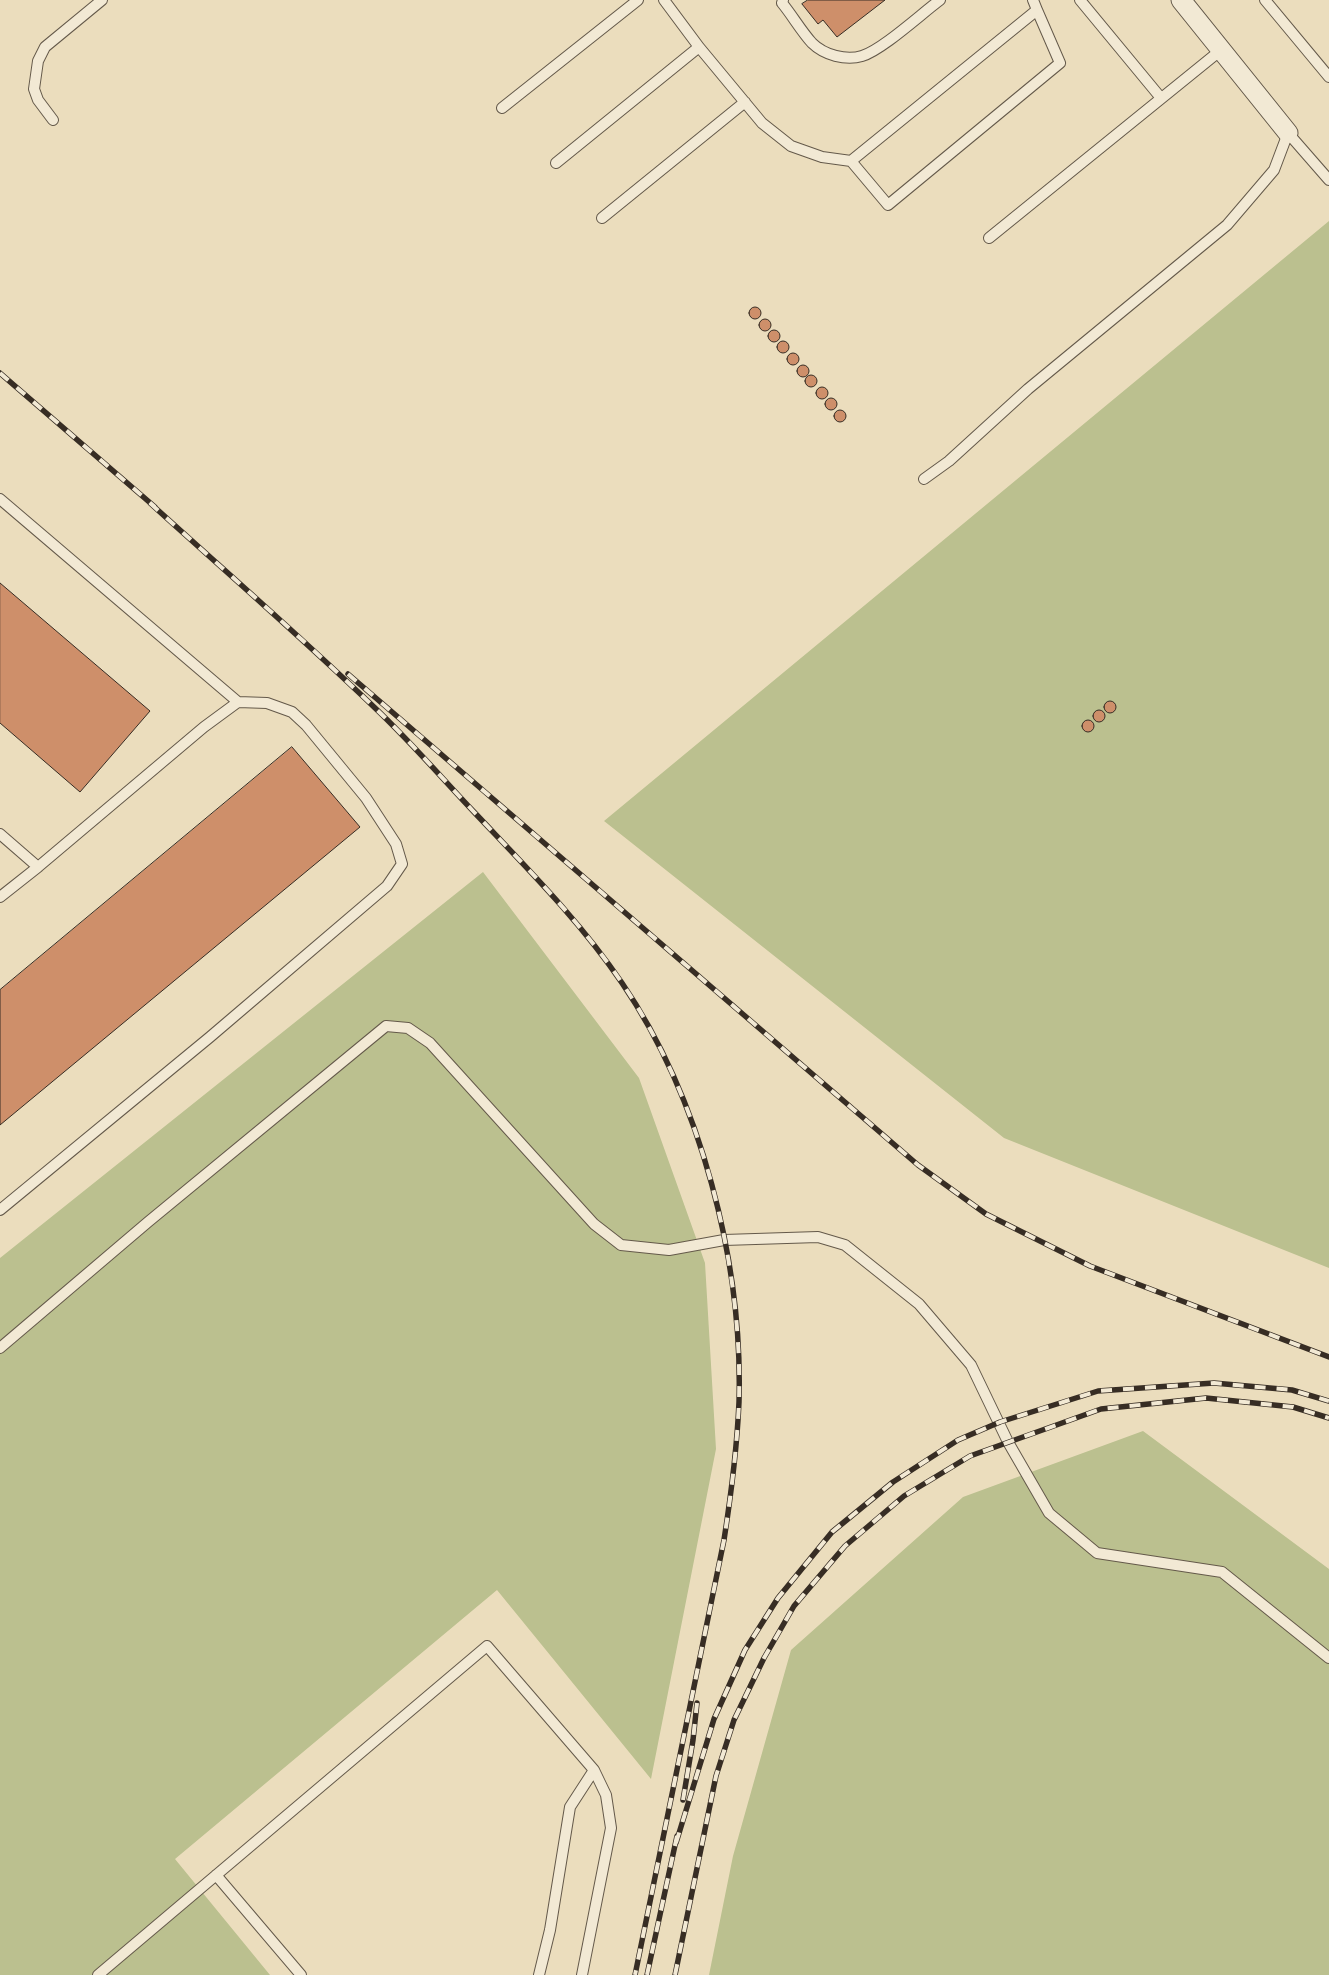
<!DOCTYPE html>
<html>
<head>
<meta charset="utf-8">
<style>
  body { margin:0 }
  canvas { display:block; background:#ebddbd }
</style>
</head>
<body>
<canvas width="1329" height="1975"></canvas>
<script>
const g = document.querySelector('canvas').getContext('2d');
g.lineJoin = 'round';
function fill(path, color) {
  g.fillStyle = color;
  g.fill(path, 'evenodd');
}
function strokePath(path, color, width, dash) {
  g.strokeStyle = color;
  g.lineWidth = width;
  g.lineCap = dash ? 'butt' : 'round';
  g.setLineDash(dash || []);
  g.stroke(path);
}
fill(new Path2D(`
  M1329,221V1268L1004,1138L604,821Z
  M483,872L639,1078L705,1263L716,1449L651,1779L497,1590L175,1859L270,1975H0V1258Z
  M1143,1431L1329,1569V1975H709L733,1856L791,1650L963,1497Z`), '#bbc08f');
const building = new Path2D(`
  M808,0H885L837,37L823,20L818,24L802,4Z
  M749 313a6 6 0 1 1 12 0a6 6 0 1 1-12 0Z
  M759 325a6 6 0 1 1 12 0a6 6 0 1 1-12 0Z
  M768 336a6 6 0 1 1 12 0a6 6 0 1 1-12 0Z
  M777 347a6 6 0 1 1 12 0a6 6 0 1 1-12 0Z
  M787 359a6 6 0 1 1 12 0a6 6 0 1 1-12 0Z
  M797 371a6 6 0 1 1 12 0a6 6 0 1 1-12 0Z
  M805 381a6 6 0 1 1 12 0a6 6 0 1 1-12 0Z
  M816 393a6 6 0 1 1 12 0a6 6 0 1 1-12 0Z
  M825 404a6 6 0 1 1 12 0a6 6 0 1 1-12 0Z
  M834 416a6 6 0 1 1 12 0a6 6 0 1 1-12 0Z
  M0,583L150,711L80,792L0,723Z
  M1104 707a6 6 0 1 1 12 0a6 6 0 1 1-12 0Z
  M1093 716a6 6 0 1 1 12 0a6 6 0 1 1-12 0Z
  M1082 726a6 6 0 1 1 12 0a6 6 0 1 1-12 0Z
  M292,747L360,827L0,1125V990Z`);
fill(building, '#ce8f6a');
strokePath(building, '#372d24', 1);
const service = new Path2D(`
  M664,0L699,47L762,123L791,146L822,157L851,161L1037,10L1033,0
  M783,0L782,3C792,15 801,31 812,43C824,55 846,61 862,56C882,50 921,14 940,0
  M1080,0L1161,98
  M1265,0L1329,77
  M502,108L638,0
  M53,120L38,100L34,89L38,61L45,47L102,0
  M851,161L888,205L1060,63L1037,10
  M556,163L699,47
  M602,218L745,102
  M989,238L1221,50
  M924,479L949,461L1028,389L1227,225L1274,170L1288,133L1329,180
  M0,499L238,702
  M0,834L38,867L0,897
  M0,1210L210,1037L387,886L402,864L396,844L366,798L306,725L292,712L267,703L238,702L204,727L38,867
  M0,1348L148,1222L386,1026L408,1028L430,1043L594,1224L621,1245L669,1250L724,1240L818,1237L845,1245L919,1304L971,1365L1008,1442L1049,1513L1097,1553L1222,1572L1329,1658
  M216,1875L301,1975
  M98,1975L487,1646L594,1770L570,1807L550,1930L539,1975
  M582,1975L611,1828L606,1795L594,1770`);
const minor = new Path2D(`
  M1181,0L1288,133`);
strokePath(service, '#64594a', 12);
strokePath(minor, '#64594a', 21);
strokePath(service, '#f2e9d4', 10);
strokePath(minor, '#f2e9d4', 19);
const rail = new Path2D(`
  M0,373L155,507
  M150,503C225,571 301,637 374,707C409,740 441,777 474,812C526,867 580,921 622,983C701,1099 743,1263 739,1402C737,1448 731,1495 724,1540L635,1975
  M348,674L918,1165L986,1214L1090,1266L1329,1357
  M683,1800L693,1740L697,1703
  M676,1843L714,1719L745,1650L778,1598L832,1532L893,1482L958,1440L1000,1422L1098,1391L1214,1383L1292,1390L1329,1401
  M647,1975L677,1836
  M675,1975L716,1776L734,1720L764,1658L794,1606L845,1546L904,1496L970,1456L1101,1409L1206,1398L1293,1407L1329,1418`);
strokePath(rail, '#372d24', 5.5);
strokePath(rail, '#f2e9d4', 4, [11]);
</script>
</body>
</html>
